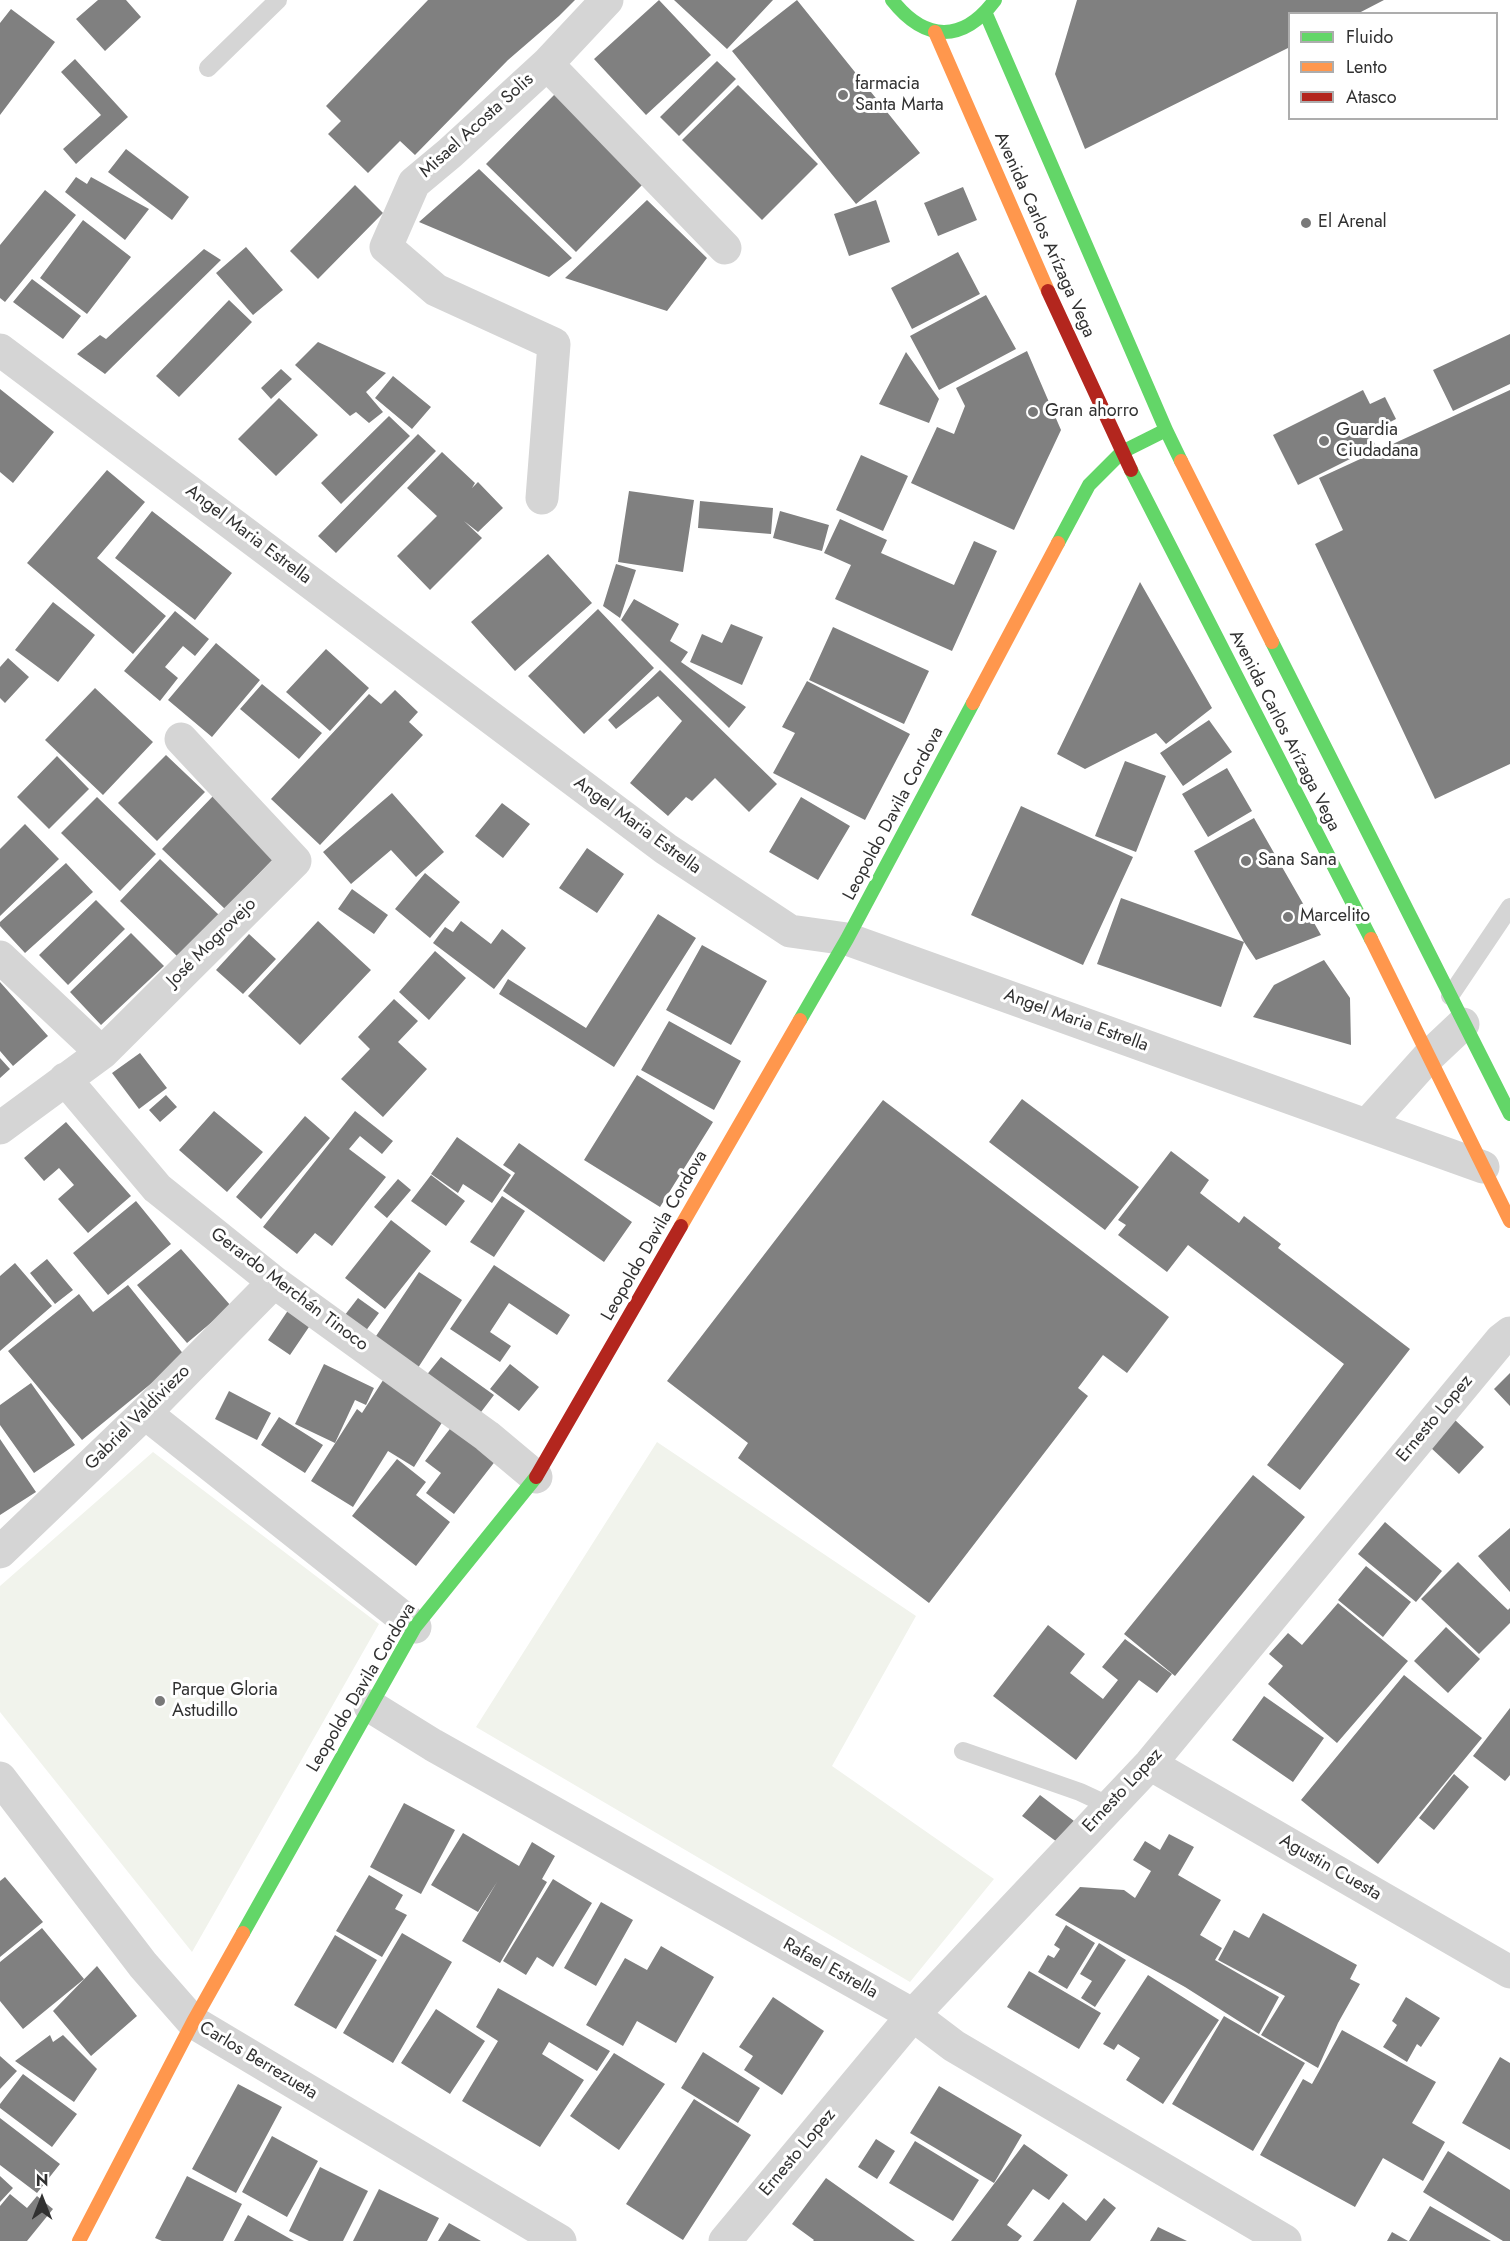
<!DOCTYPE html>
<html>
<head>
<meta charset="utf-8">
<style>
  body { margin:0 }
  #map { position:relative; width:1510px; height:2241px; overflow:hidden; background:#fff; font-family:Jost,sans-serif }
  canvas { display:block }
  .legend { position:absolute; left:1288px; top:12px; width:210px; height:108px; box-sizing:border-box; background:#fff; border:2px solid #adadad; margin:0; padding:8px 10px; list-style:none; font-size:18px; color:#313131 }
  .legend li { display:flex; align-items:center; gap:12px; height:30px }
  .legend b { width:30px; border:2px solid #adadad }
  .north { position:absolute; left:12px; top:2169px; width:60px; height:60px; -webkit-text-stroke:4px #fff; paint-order:stroke; rotate:0deg; font-size:16px; font-weight:700; line-height:24px; text-align:center; color:#313131 }
  .north::after { content:''; display:block; margin:auto; width:21px; height:27px; background:#313131; clip-path:polygon(50% 0,100% 100%,50% 72%,0 100%) }
</style>
</head>
<body>
<div id="map">
<canvas width="1510" height="2241"></canvas>
<ul class="legend">
<li><b style="height:8px;background:#63d668"></b>Fluido</li>
<li><b style="height:8px;background:#ff974d"></b>Lento</li>
<li><b style="height:8px;background:#b3261e"></b>Atasco</li>
</ul>
<div class="north">N</div>
</div>
<script>
const g = document.querySelector('canvas').getContext('2d');
g.lineJoin = 'round';
function fill(path, color) {
  g.fillStyle = color;
  g.fill(path, 'evenodd');
}
function strokePath(path, color, width, dash) {
  g.strokeStyle = color;
  g.lineWidth = width;
  g.lineCap = dash ? 'butt' : 'round';
  g.setLineDash(dash || []);
  g.stroke(path);
}
function label(font, color, halo, rows, align = 'center') {
  g.font = font + ' Jost,sans-serif';
  g.lineWidth = 6;
  g.setLineDash([]);
  g.textBaseline = 'middle';
  g.strokeStyle = halo;
  g.fillStyle = color;
  for (const [text, x, y, turn = 0] of rows) {
    g.save();
    g.translate(x, y);
    g.rotate((+turn || 0) * Math.PI / 180);
    g.textAlign = isNaN(turn) ? turn : align;
    if (halo) g.strokeText(text, 0, 0);
    g.fillText(text, 0, 0);
    g.restore();
  }
}
fill(new Path2D(`
  M657,1442L916,1616L832,1766L994,1879L910,1982L476,1727Z
  M153,1452L379,1624L192,1952L0,1712V1586Z`), '#f1f3ec');
fill(new Path2D(`
  M98,0H126L141,17L105,51L76,19Z
  M428,0H575L559,16L508,60L415,155L400,141L368,173L328,134L341,121L326,106Z
  M659,0L711,55L646,115L594,59Z
  M674,0H773L727,49Z
  M797,0L920,153L856,204L732,51Z
  M1077,0H1384L1357,14H1290V47L1085,149L1055,74Z
  M11,9L55,42L0,115V23Z
  M75,59L128,117L76,164L63,149L101,115L61,72Z
  M717,61L736,79L679,136L660,117Z
  M738,85L818,164L762,220L682,140Z
  M555,94L645,182L576,252L486,164Z
  M126,149L189,197L172,220L108,172Z
  M479,169L572,258L549,277L419,222Z
  M76,177L87,184L91,177L149,209L125,240L65,192Z
  M355,185L383,213L318,279L290,251Z
  M963,187L977,220L938,236L924,203Z
  M45,190L76,215L5,302L0,298V245Z
  M647,200L707,258L667,311L565,278Z
  M876,200L890,242L849,256L834,214Z
  M83,220L131,257L87,314L40,278Z
  M246,247L283,290L253,315L216,273Z
  M204,249L221,260L105,374L77,354L100,335L106,339Z
  M958,252L980,294L912,329L891,288Z
  M32,279L81,316L63,339L13,302Z
  M986,295L1016,349L939,390L910,336Z
  M229,300L252,322L179,397L156,376Z
  M1510,334V384L1453,411L1433,370Z
  M318,342L386,373L366,392L383,412L369,423L356,412L350,416L295,365Z
  M1027,351L1061,430L1014,530L911,483L937,427L954,434L965,406L956,388Z
  M906,352L939,399L929,423L879,404Z
  M281,369L292,379L271,399L261,388Z
  M393,376L431,407L412,429L375,398Z
  M0,389L54,432L13,483L0,472Z
  M1363,390L1370,404L1385,397L1396,419L1369,433L1376,446L1298,485L1273,435Z
  M1510,390V764L1435,799L1315,544L1343,530L1319,478Z
  M279,398L318,435L276,476L238,439Z
  M389,416L410,436L341,504L321,483Z
  M418,434L436,451L336,553L318,536Z
  M442,452L475,483L472,488L478,482L503,508L478,532L464,521L482,538L430,590L397,556L437,516L407,488Z
  M861,455L908,476L883,531L836,510Z
  M107,470L145,502L97,558L166,616L133,654L27,563Z
  M629,491L694,500L683,572L618,562Z
  M700,501L773,508L771,534L698,528Z
  M152,511L232,573L195,620L115,558Z
  M780,511L829,525L822,551L773,538Z
  M840,519L887,540L881,553L954,585L974,541L997,551L952,651L835,599L851,565L824,553Z
  M548,554L592,603L515,671L471,622Z
  M616,564L636,570L620,618L603,606Z
  M1140,582L1212,708L1166,744L1156,733L1085,769L1057,754Z
  M634,599L679,624L670,641L688,652L681,662L746,707L729,728L621,620Z
  M53,602L95,635L58,682L15,650Z
  M598,609L654,668L584,734L528,676Z
  M175,611L209,639L195,656L183,646L165,667L178,678L160,701L124,671Z
  M731,624L763,637L742,685L690,662L702,634L722,643Z
  M833,627L929,671L904,724L809,680Z
  M216,643L260,680L212,737L168,700Z
  M326,649L369,688L330,731L286,692Z
  M8,658L29,677L5,703L0,698V667Z
  M660,670L777,784L749,812L715,778L692,801L686,797L668,816L630,783L682,721L658,696L616,729L608,720Z
  M807,681L910,734L865,820L773,773L795,733L782,727Z
  M262,684L322,733L299,759L240,709Z
  M95,688L153,742L103,795L45,740Z
  M395,690L418,712L409,722L423,735L320,845L271,799L369,694L381,704Z
  M1209,720L1232,752L1183,786L1160,753Z
  M166,755L205,792L157,841L118,803Z
  M57,756L89,789L49,829L17,797Z
  M1125,761L1166,776L1136,852L1095,836Z
  M1227,768L1252,811L1208,837L1182,794Z
  M392,793L444,852L416,877L391,850L351,884L323,852Z
  M215,794L278,854L225,909L162,849Z
  M97,797L156,854L120,891L61,833Z
  M801,797L850,826L818,880L769,852Z
  M502,803L530,824L503,858L475,836Z
  M1021,806L1133,857L1083,965L971,915Z
  M1254,818L1321,935L1256,960L1244,942L1221,1007L1097,964L1121,898L1244,942L1194,851Z
  M25,824L59,859L0,916V849Z
  M587,848L624,874L597,913L559,888Z
  M160,859L219,915L178,957L120,901Z
  M66,863L93,892L25,953L0,926V922Z
  M425,873L460,902L430,938L395,909Z
  M352,889L388,915L374,934L338,909Z
  M96,900L125,929L68,985L39,955Z
  M658,914L696,938L614,1067L499,994L508,979L586,1028Z
  M318,921L371,970L300,1045L248,996Z
  M461,921L491,944L502,929L526,948L494,989L433,943L445,927L453,932Z
  M131,933L164,966L101,1025L70,992Z
  M249,934L276,959L243,994L216,970Z
  M702,945L767,981L731,1045L666,1010Z
  M435,951L466,978L429,1020L399,992Z
  M1324,960L1350,998L1351,1045L1253,1017L1274,985Z
  M0,982L48,1036L13,1066L0,1051Z
  M394,999L418,1021L398,1042L427,1069L383,1117L341,1079L370,1049L358,1037Z
  M669,1021L741,1061L714,1110L641,1070Z
  M140,1053L167,1088L139,1109L112,1073Z
  M0,1058L10,1069L0,1078Z
  M637,1075L713,1122L660,1207L584,1160Z
  M166,1095L177,1107L160,1122L149,1110Z
  M1022,1099L1139,1187L1105,1230L989,1142Z
  M883,1100L1169,1317L1127,1373L1103,1355L1078,1388L1088,1396L929,1603L738,1458L748,1443L667,1381Z
  M214,1111L263,1152L227,1192L179,1150Z
  M355,1111L393,1141L382,1154L360,1136L349,1149L386,1177L332,1246L315,1233L297,1254L263,1227Z
  M305,1116L330,1138L261,1219L236,1197Z
  M66,1122L131,1196L88,1233L58,1199L74,1185L59,1168L44,1181L24,1158Z
  M457,1137L511,1175L492,1203L463,1184L458,1193L431,1174Z
  M519,1143L632,1222L604,1262L503,1191L515,1173L503,1165Z
  M1171,1151L1209,1180L1200,1193L1239,1223L1244,1216L1281,1244L1278,1248L1410,1349L1300,1490L1267,1465L1344,1364L1188,1245L1167,1272L1118,1235L1126,1225L1118,1220Z
  M431,1175L465,1201L446,1226L411,1201Z
  M398,1179L411,1190L387,1218L374,1207Z
  M502,1196L525,1211L494,1257L470,1242Z
  M136,1201L171,1244L108,1295L73,1253Z
  M391,1220L431,1251L385,1309L345,1278Z
  M181,1249L231,1306L187,1343L137,1285Z
  M47,1259L73,1290L55,1304L30,1273Z
  M15,1263L52,1306L0,1351V1276Z
  M494,1265L570,1315L557,1335L509,1303L490,1332L511,1346L500,1362L450,1329Z
  M419,1272L462,1300L414,1374L370,1345Z
  M128,1285L185,1356L82,1440L8,1351L79,1294L93,1312Z
  M358,1298L379,1313L362,1336L341,1320Z
  M291,1306L313,1321L290,1355L268,1340Z
  M441,1357L494,1395L478,1416L425,1377Z
  M324,1364L374,1388L366,1405L355,1400L335,1443L295,1424Z
  M510,1364L539,1387L519,1411L490,1389Z
  M1510,1373V1406L1494,1389Z
  M387,1374L448,1413L414,1467L388,1451L353,1507L311,1481L357,1409L362,1413Z
  M31,1383L75,1445L34,1473L0,1425V1405Z
  M229,1391L271,1413L257,1440L215,1419Z
  M279,1417L323,1445L305,1473L261,1445Z
  M1455,1420L1484,1447L1459,1474L1430,1447Z
  M456,1421L500,1455L454,1514L426,1493L441,1473L425,1461Z
  M0,1439L36,1492L0,1515Z
  M397,1459L426,1482L416,1495L450,1522L416,1566L352,1516Z
  M1253,1475L1305,1517L1175,1676L1124,1634Z
  M1385,1522L1442,1571L1416,1602L1358,1554Z
  M1510,1528V1592L1478,1556Z
  M1458,1562L1508,1610L1510,1608V1623L1479,1654L1421,1599Z
  M1366,1566L1411,1602L1383,1637L1338,1600Z
  M1338,1603L1408,1661L1337,1743L1268,1684L1283,1666L1269,1654L1288,1633L1302,1645Z
  M1048,1625L1085,1654L1070,1673L1103,1699L1118,1680L1102,1667L1125,1639L1172,1674L1157,1693L1139,1680L1076,1760L993,1696Z
  M1446,1627L1480,1659L1448,1693L1414,1661Z
  M1404,1675L1482,1738L1378,1864L1301,1800Z
  M1264,1696L1324,1738L1293,1782L1232,1740Z
  M1510,1708V1775L1505,1781L1473,1756Z
  M1454,1774L1469,1787L1434,1830L1419,1818Z
  M1040,1795L1074,1821L1057,1842L1022,1816Z
  M404,1803L455,1830L421,1894L370,1867Z
  M463,1833L519,1866L532,1842L555,1856L542,1879L547,1882L500,1963L462,1941L497,1882L478,1912L431,1885Z
  M1169,1834L1194,1847L1178,1875L1221,1900L1200,1935L1222,1948L1215,1960L1279,1997L1259,2034L1185,1987L1055,1915L1080,1887L1124,1890L1135,1898L1151,1871L1133,1860L1145,1841L1160,1850Z
  M369,1875L403,1895L395,1909L407,1915L382,1957L336,1931Z
  M5,1877L43,1922L0,1957V1881Z
  M553,1879L592,1903L553,1967L537,1957L526,1975L503,1961Z
  M601,1902L633,1920L596,1986L564,1968Z
  M1263,1913L1357,1965L1350,1979L1360,1984L1338,2023L1318,2068L1261,2035L1285,1996L1218,1960L1234,1930L1249,1938Z
  M1066,1925L1095,1943L1067,1989L1038,1972L1048,1955L1054,1958L1060,1949L1054,1945Z
  M42,1928L84,1979L23,2029L0,2001V1962Z
  M402,1933L452,1962L393,2063L343,2033Z
  M335,1935L377,1960L336,2029L294,2005Z
  M1099,1943L1126,1960L1095,2007L1081,1998L1092,1981L1080,1974Z
  M661,1946L714,1977L676,2043L637,2021L623,2046L586,2025L625,1958L647,1970Z
  M97,1966L137,2016L91,2056L53,2011Z
  M1029,1971L1101,2013L1079,2049L1007,2007Z
  M1148,1975L1219,2020L1163,2104L1126,2080L1140,2058L1118,2044L1114,2050L1103,2044Z
  M498,1988L610,2051L597,2071L549,2042L542,2054L584,2080L540,2147L462,2101L498,2041L476,2027Z
  M773,1997L824,2031L782,2095L744,2070L753,2056L739,2047Z
  M1406,1997L1440,2018L1421,2047L1417,2044L1407,2062L1383,2047L1397,2025L1392,2021Z
  M436,2009L485,2041L450,2094L401,2063Z
  M1224,2016L1305,2063L1253,2151L1172,2104Z
  M1342,2030L1436,2082L1412,2123L1445,2142L1423,2181L1383,2158L1355,2207L1260,2155L1303,2079L1312,2084Z
  M50,2035L53,2042L63,2035L97,2069L74,2102L15,2061Z
  M703,2052L760,2088L738,2123L681,2088Z
  M614,2053L665,2084L619,2150L570,2116Z
  M0,2056L17,2071L0,2089Z
  M1500,2057L1510,2063V2150L1462,2123Z
  M23,2074L77,2114L52,2147L0,2108V2104Z
  M238,2084L282,2107L236,2193L192,2169Z
  M939,2086L1022,2135L994,2183L910,2133Z
  M694,2099L751,2135L683,2240L626,2204Z
  M0,2118L60,2164L37,2193L0,2165Z
  M272,2136L318,2161L287,2217L242,2192Z
  M876,2139L895,2151L877,2179L858,2167Z
  M915,2141L979,2180L953,2221L889,2183Z
  M1024,2144L1068,2175L1049,2200L1033,2189L1007,2225L1022,2236L1018,2241H951Z
  M1448,2151L1510,2190V2241H1503L1423,2192Z
  M320,2167L368,2191L343,2241H309L289,2231Z
  M0,2176L13,2188L0,2202Z
  M187,2176L242,2204L223,2241H162L155,2238Z
  M826,2178L915,2241H813L814,2240L792,2224Z
  M379,2189L439,2218L427,2241H353Z
  M10,2194L27,2208L37,2196L53,2209L27,2241H0V2206Z
  M1104,2198L1116,2208L1090,2241H1033L1063,2202L1086,2221Z
  M1430,2206L1491,2241H1409Z
  M248,2215L294,2241H234Z
  M449,2223L481,2241H438Z
  M1158,2227L1187,2241H1150Z
  M1392,2232L1408,2241H1387Z`), '#808080');
strokePath(new Path2D(`
  M208,68L278,0
  M1450,996L1510,907
  M963,1751L1080,1792L1110,1806`), '#d5d5d5', 18);
strokePath(new Path2D(`
  M547,64L725,248
  M0,350L666,849L790,931L847,939L1483,1167
  M542,498L554,344L436,290L386,247L414,183L450,153L547,64L607,0
  M0,957L102,1053
  M65,1079L157,1188L274,1282L487,1436L536,1477
  M1367,1125L1429,1056L1463,1024
  M0,1128L102,1053L295,861L181,739
  M145,1413L415,1627
  M0,1552L145,1413L274,1282
  M370,1706L433,1745L913,2015L954,2046L1285,2241
  M1150,1764L1510,1972
  M0,1778L143,1965L193,2022L560,2241
  M725,2241L913,2015L1150,1764L1501,1340L1510,1333`), '#d5d5d5', 33);
strokePath(new Path2D(`
  M892,0C925,42 963,43 995,0
  M986,14L1166,430L1181,461
  M1131,470L1371,939
  M1058,543L1089,485L1122,452L1166,430
  M1272,642L1510,1114
  M800,1020L847,939L973,703
  M243,1933L415,1627L536,1477`), '#63d668', 14);
strokePath(new Path2D(`
  M935,32L1048,291
  M1181,461L1272,642
  M973,703L1058,543
  M1371,939L1510,1221
  M681,1226L800,1020
  M79,2241L193,2022L243,1933`), '#ff974d', 14);
strokePath(new Path2D(`
  M1048,291L1131,470
  M536,1477L681,1226`), '#b3261e', 14);
for (const [x, y, r, color] of [
  [843,95,6,"#797979"],
  [1306,223,6,"#797979"],
  [1033,412,6,"#797979"],
  [1324,441,6,"#797979"],
  [1246,861,6,"#797979"],
  [1288,917,6,"#797979"],
  [160,1701,6,"#797979"]
]) {
  const dot = new Path2D();
  dot.arc(x, y, r, 0, 2 * Math.PI);
  g.fillStyle = color;
  g.fill(dot);
  strokePath(dot, '#fff', 2);
}
label('18px', '#313131', '#fff', [
  ["farmacia",855,85],
  ["Santa Marta",855,106],
  ["El Arenal",1318,223],
  ["Gran ahorro",1045,412],
  ["Guardia",1336,431],
  ["Ciudadana",1336,452],
  ["Sana Sana",1258,861],
  ["Marcelito",1300,917],
  ["Parque Gloria",172,1691],
  ["Astudillo",172,1712]
], 'left');
label('18px', '#313131', '#fff', [
  ["Misael Acosta Solis",477,126,-42],
  ["Avenida Carlos Arízaga Vega",1044,235,66],
  ["Angel Maria Estrella",248,535,37],
  ["Avenida Carlos Arízaga Vega",1284,731,63],
  ["Leopoldo Davila Cordova",894,814,-62],
  ["Angel Maria Estrella",637,826,36],
  ["José Mogrovejo",212,943,-45],
  ["Angel Maria Estrella",1076,1021,20],
  ["Leopoldo Davila Cordova",655,1236,-60],
  ["Gerardo Merchán Tinoco",289,1290,37],
  ["Gabriel Valdiviezo",138,1418,-45],
  ["Ernesto Lopez",1435,1419,-50],
  ["Leopoldo Davila Cordova",362,1688,-59],
  ["Ernesto Lopez",1123,1791,-47],
  ["Agustin Cuesta",1330,1868,30],
  ["Rafael Estrella",830,1969,29],
  ["Carlos Berrezueta",258,2061,31],
  ["Ernesto Lopez",798,2153,-50]
]);
</script>
</body>
</html>
